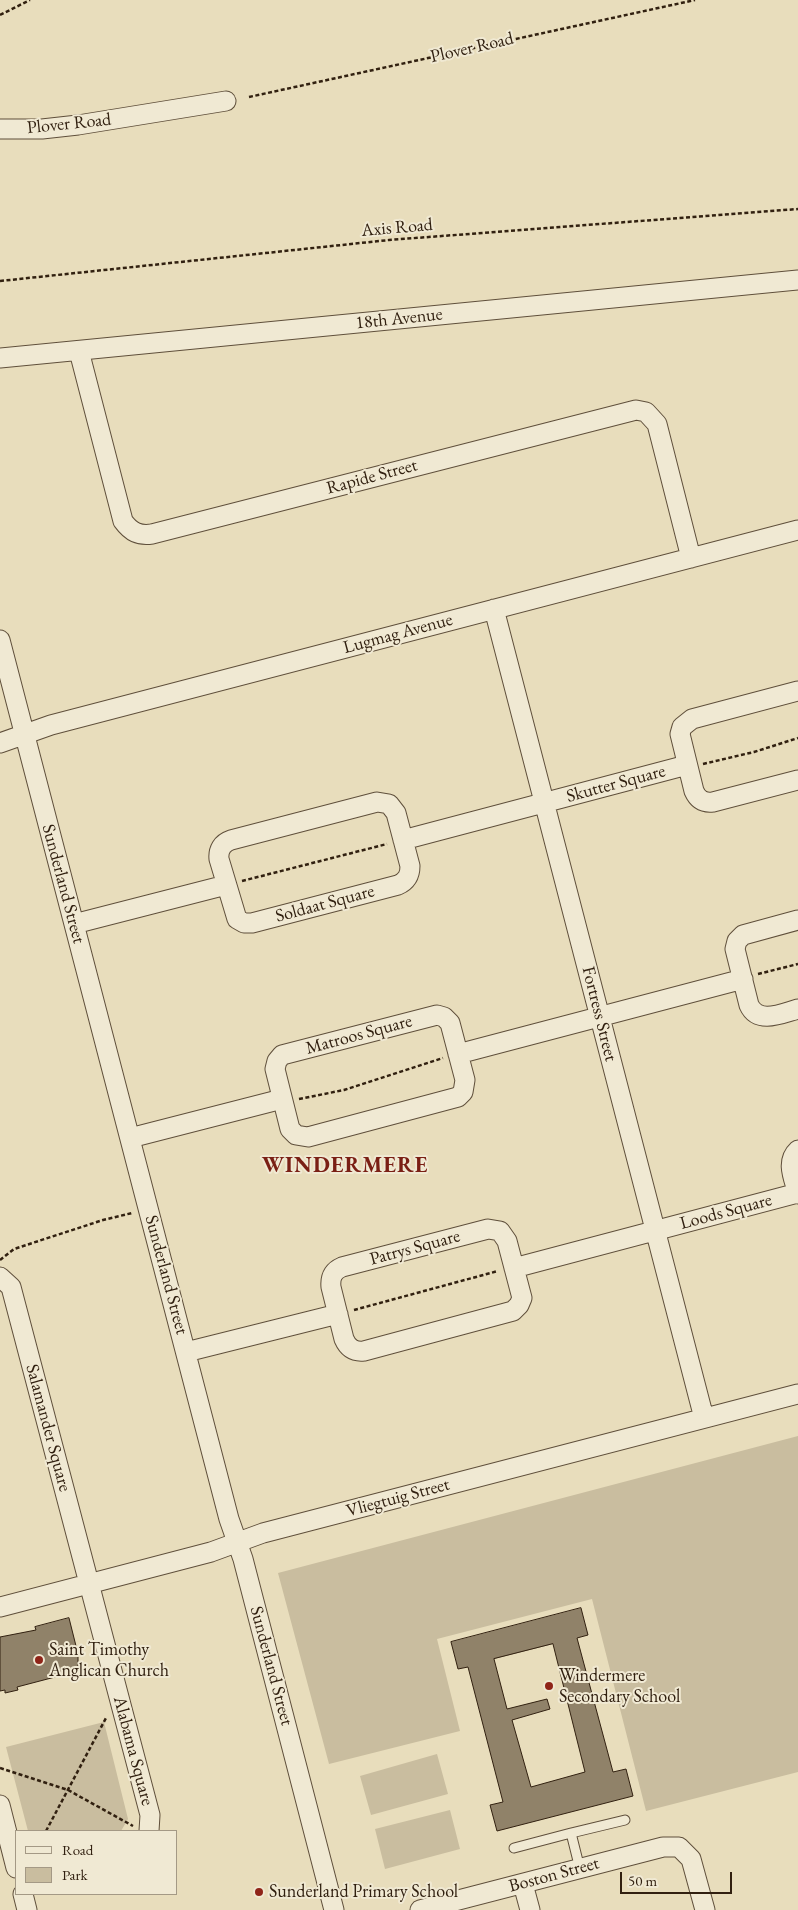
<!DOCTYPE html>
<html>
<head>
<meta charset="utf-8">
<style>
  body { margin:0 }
  #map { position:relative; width:798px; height:1910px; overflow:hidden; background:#e8ddbc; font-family:"EB Garamond",serif }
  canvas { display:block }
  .legend { position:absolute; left:15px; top:1830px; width:162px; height:65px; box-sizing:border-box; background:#f0e9d3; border:1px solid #a49985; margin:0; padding:6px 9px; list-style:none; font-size:15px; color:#312010 }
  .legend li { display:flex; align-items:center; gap:10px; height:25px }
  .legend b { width:25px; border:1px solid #a49985 }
  .scale { position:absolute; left:620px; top:1872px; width:112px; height:22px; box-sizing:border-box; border:2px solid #312010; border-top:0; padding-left:6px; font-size:15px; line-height:18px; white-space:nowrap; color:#312010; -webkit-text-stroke:4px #f0e9d3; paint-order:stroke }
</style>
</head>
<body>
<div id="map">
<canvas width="798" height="1910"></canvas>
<ul class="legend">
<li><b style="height:6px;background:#f0e9d3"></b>Road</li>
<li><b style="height:14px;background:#c9bd9f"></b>Park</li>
</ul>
<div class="scale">50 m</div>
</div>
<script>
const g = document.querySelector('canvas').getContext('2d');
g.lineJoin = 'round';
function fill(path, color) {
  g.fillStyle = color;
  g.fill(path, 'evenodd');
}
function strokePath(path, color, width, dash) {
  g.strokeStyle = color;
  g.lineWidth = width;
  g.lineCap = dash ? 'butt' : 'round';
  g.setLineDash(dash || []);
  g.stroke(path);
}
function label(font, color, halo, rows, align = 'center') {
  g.font = font + ' "EB Garamond",serif';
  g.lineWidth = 4;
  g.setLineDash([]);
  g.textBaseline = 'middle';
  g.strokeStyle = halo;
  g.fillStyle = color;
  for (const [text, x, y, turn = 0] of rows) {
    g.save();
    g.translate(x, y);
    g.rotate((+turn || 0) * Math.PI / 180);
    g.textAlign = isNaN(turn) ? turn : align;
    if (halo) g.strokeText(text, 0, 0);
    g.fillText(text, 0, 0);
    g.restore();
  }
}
fill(new Path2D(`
  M798,1436V1772L646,1811L592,1599L437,1639L460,1731L329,1764L278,1573Z
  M104,1722L128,1819L121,1831H28L6,1747Z
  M437,1754L448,1794L371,1815L360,1776Z
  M450,1810L460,1849L385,1869L375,1829Z`), '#c9bd9f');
const building = new Path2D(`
  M581,1608L588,1635L577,1638L613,1772L626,1769L633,1796L497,1831L490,1805L503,1802L468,1667L458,1669L451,1642ZM553,1644L585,1772L531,1787L512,1720L550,1709L547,1699L507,1709L494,1659Z
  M69,1618L78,1654V1671L17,1687L18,1690L5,1693V1690L0,1691V1637L36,1630L35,1627Z`);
fill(building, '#908269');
strokePath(building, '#312010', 1);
const service = new Path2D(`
  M571,1833L625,1820
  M514,1848L571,1833L580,1869`);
const minor = new Path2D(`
  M0,129H42L78,125L226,101
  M79,351L123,521C131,532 139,536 152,534L636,410L646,412L657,424L691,558
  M0,358L798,280
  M494,609L704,1418
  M0,640L229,1519L243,1559L334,1910
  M798,691L692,719L682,727L680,734L694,791C698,800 704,803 713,802L798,780
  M0,743L51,725L798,530
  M377,802L389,804L396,813L410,866C410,875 407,881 398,885L252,923H244L237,919L219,859C218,850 222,843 231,840Z
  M403,840L687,765
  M798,920L743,935L737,941L735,949L749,1005C758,1025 783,1013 798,1009
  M74,924L226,885
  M437,1015L444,1017L450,1023L465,1080L463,1092L458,1097L308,1137L296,1135L290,1129L275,1069L277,1061L282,1055Z
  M458,1054L743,979
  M130,1138L282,1099
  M798,1150C785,1162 794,1179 798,1194
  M488,1229L500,1231L507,1241L522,1298L519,1305L513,1311L364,1351C354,1352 348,1348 344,1339L331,1287C330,1277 333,1271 342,1267Z
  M514,1268L798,1193
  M0,1277L11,1287L150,1815L149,1831
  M186,1352L338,1314
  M0,1607L211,1552L263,1533L798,1394
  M0,1805L16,1868
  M523,1884L530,1910
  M23,1894L27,1910
  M420,1910L663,1847H679L691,1859L705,1910`);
strokePath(service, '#5f4f3b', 11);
strokePath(minor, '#5f4f3b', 21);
strokePath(new Path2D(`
  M0,15L30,0
  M249,97L695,0
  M0,281L389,240L798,209
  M703,764L754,752L798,738
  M242,881L387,844
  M758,974L798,964
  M299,1099L344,1090L443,1058
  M0,1260L14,1249L103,1220L132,1213
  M354,1310L498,1271
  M0,1768L68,1790L133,1826
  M46,1831L106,1718`), '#312010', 2.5, [4, 2.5]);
strokePath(service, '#f0e9d3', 9);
strokePath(minor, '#f0e9d3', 19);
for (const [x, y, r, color] of [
  [39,1660,5,"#8f2418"],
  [549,1686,5,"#8f2418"],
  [259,1892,5,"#8f2418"]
]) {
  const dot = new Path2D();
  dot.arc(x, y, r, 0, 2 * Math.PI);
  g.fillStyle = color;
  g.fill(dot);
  strokePath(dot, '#f0e9d3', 2);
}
label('18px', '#312010', '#f0e9d3', [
  ["Plover Road",472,48,-13],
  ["Plover Road",69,124,-6],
  ["Axis Road",397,228,-5],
  ["18th Avenue",399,319,-6],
  ["Rapide Street",372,477,-15],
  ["Lugmag Avenue",398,634,-15],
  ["Skutter Square",616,784,-15],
  ["Sunderland Street",63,884,75],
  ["Soldaat Square",325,904,-15],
  ["Fortress Street",599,1014,76],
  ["Matroos Square",359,1035,-15],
  ["Loods Square",726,1212,-15],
  ["Patrys Square",415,1248,-15],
  ["Sunderland Street",166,1275,75],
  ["Salamander Square",48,1428,75],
  ["Vliegtuig Street",398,1498,-15],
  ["Sunderland Street",271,1666,75],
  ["Alabama Square",133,1751,75],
  ["Boston Street",554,1875,-15]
]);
label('18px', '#312010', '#f0e9d3', [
  ["Saint Timothy",49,1650],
  ["Anglican Church",49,1671],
  ["Windermere",559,1676],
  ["Secondary School",559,1697],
  ["Sunderland Primary School",269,1892]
], 'left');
g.letterSpacing = '1px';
label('bold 22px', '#7a1f14', '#f0e9d3', [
  ["WINDERMERE",345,1166]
]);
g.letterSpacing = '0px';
</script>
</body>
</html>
